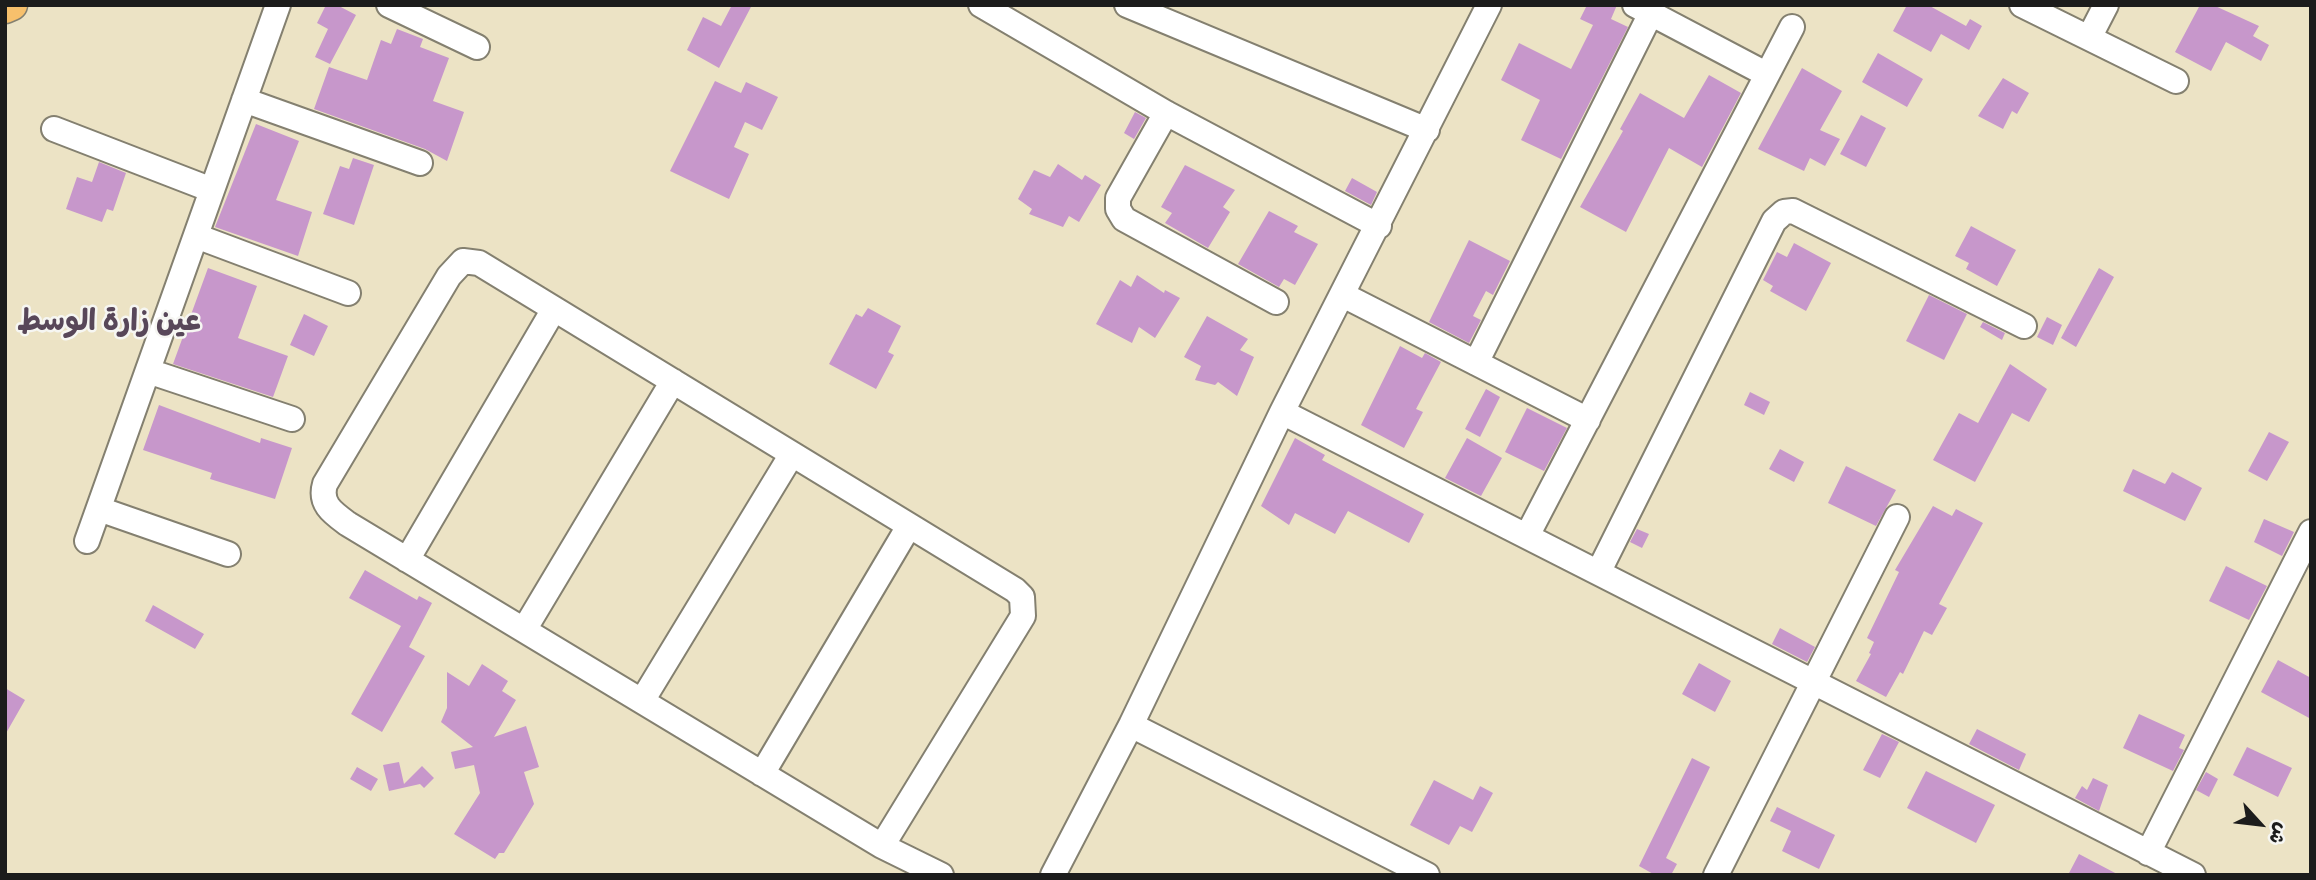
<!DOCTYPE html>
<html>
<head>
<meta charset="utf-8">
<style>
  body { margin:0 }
  #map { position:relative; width:2316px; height:880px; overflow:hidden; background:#ece3c5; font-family:Pangolin,"Playpen Sans Arabic",sans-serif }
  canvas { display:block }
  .frame { position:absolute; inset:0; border:7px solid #1c1c1c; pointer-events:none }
  .north { position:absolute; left:2225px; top:789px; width:70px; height:70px; -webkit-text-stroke:5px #f6f6f2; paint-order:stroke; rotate:117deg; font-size:19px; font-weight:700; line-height:28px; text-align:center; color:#1c1c1c }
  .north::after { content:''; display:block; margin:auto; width:24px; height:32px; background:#1c1c1c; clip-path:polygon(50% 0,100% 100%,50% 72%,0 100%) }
</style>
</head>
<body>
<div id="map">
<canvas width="2316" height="880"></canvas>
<div class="frame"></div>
<div class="north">ش</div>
</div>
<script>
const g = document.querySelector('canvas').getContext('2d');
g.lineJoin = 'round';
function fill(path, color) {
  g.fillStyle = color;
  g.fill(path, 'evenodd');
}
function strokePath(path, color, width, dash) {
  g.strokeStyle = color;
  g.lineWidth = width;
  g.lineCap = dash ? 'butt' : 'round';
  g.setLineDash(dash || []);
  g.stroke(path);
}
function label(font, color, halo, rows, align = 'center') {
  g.font = font + ' Pangolin,"Playpen Sans Arabic",sans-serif';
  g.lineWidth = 5;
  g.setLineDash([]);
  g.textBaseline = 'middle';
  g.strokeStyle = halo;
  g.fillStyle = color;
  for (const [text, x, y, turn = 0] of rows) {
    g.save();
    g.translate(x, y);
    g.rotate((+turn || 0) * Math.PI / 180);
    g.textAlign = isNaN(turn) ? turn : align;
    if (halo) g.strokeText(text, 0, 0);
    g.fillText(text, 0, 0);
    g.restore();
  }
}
fill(new Path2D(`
  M326,5H337L356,15L330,64L315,57L328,29L317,23Z
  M732,5H752L719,68L687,50L703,17L721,26Z
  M1587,5H1617L1611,19L1628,27L1561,159L1521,140L1540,100L1501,80L1519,43L1571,69L1593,25L1580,19Z
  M1907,5H1928L1966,26L1970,19L1982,26L1969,50L1941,34L1931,52L1893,31Z
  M2200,5H2213L2259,26L2253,36L2269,45L2261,61L2226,42L2211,71L2175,52Z
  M397,29L423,39L420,47L449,58L433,101L464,112L447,161L425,149L314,109L329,67L367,80L381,40L391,44Z
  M1878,53L1923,79L1907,107L1862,82Z
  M1802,68L1842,91L1820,130L1840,139L1825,166L1810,158L1804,171L1758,149Z
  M1709,75L1741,93L1702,167L1669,148L1626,232L1580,207L1623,131L1620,129L1640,93L1684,118Z
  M2003,78L2029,93L2017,114L2012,111L2003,129L1978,116Z
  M715,81L741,93L746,82L778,97L762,130L745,122L734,147L749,154L729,199L670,171Z
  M1135,112L1146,118L1134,139L1124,133Z
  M1861,115L1886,128L1866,167L1840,154Z
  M256,124L299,141L276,200L312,212L298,256L215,227Z
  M353,158L374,165L354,225L323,214L340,166L349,169Z
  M99,162L126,173L113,211L107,209L102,222L66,209L77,177L92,182Z
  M1058,164L1082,180L1085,175L1101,185L1079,222L1069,216L1063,227L1029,214L1032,209L1018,199L1034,170L1050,177Z
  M1185,165L1235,190L1223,207L1230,212L1208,248L1165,223L1172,213L1161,207Z
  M1352,178L1377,192L1371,205L1345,191Z
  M1269,211L1298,226L1294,232L1318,244L1295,285L1284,279L1279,287L1238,264Z
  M1971,226L2016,250L1997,286L1966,269L1969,263L1955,256Z
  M1469,240L1510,261L1493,295L1486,291L1473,316L1481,320L1469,343L1429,322Z
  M1794,243L1831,263L1806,311L1770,291L1773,286L1763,280L1777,252L1787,257Z
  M208,268L257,286L238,338L288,356L273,397L173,364Z
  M2099,268L2114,277L2076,347L2061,338Z
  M1137,275L1164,293L1165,290L1180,298L1155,338L1139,327L1132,343L1096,324L1120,280L1131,287Z
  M1929,295L1967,314L1944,360L1906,341Z
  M868,308L901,326L888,352L894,355L876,389L829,364L856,314L862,317Z
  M304,314L328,326L314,356L290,345Z
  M1207,316L1248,339L1240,350L1254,357L1237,396L1218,382L1215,385L1195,380L1201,366L1184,357Z
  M2047,317L2062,325L2053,345L2037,337Z
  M1983,322L2005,333L2002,340L1980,327Z
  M1400,346L1422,358L1425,353L1441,362L1416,409L1423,412L1404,448L1361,425Z
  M2010,364L2047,389L2029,422L2012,413L1975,482L1933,460L1959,413L1978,423Z
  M1486,389L1500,397L1480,437L1465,429Z
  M1750,392L1770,402L1764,415L1744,405Z
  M159,405L260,443L261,438L292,448L275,499L210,479L212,473L143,450Z
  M1527,408L1567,428L1544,471L1505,452Z
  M2269,432L2289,442L2267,481L2248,471Z
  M1295,438L1325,455L1322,460L1424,514L1409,543L1348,511L1335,534L1295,513L1289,525L1261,506Z
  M1467,438L1502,458L1481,496L1445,478Z
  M1780,449L1804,462L1794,482L1769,469Z
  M1846,466L1896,490L1876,526L1828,503Z
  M2133,469L2165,484L2172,472L2202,488L2185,521L2123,491Z
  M1933,506L1952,516L1956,509L1983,523L1939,604L1947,608L1932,635L1924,631L1903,674L1900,672L1886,697L1856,681L1871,654L1869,653L1874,642L1867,638L1899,572L1895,570Z
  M2264,519L2294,532L2282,556L2254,542Z
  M1637,529L1649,534L1642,548L1630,542Z
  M2226,566L2267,586L2249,620L2209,601Z
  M365,570L417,600L419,596L432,603L409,647L425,656L382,732L351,714L401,626L349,598Z
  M153,605L204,634L195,649L145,621Z
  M1780,628L1815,647L1807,662L1772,644Z
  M2278,660L2311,678V719L2261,692Z
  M1699,663L1731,681L1715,712L1682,694Z
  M482,664L508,681L502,691L516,700L494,737L526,726L539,767L524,772L534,804L504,853H499L495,859L454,834L480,793L474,765L455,769L451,752L473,747L441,722L447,708V672L469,686Z
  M5,688L25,700L5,735Z
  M2139,714L2185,735L2179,748L2184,750L2173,771L2123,748Z
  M1977,729L2026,754L2019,770L1969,744Z
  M1882,734L1899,742L1880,778L1863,770Z
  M2247,747L2292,768L2278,797L2233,775Z
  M1692,758L1710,767L1666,858L1677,864L1671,875H1655L1639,866Z
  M399,762L404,784L422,766L434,778L424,788L420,784L389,791L383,765Z
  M357,767L378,779L371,791L350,779Z
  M1926,771L1995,805L1976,843L1907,808Z
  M2206,772L2218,779L2209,797L2196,790Z
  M2093,778L2108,785L2099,811L2075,798L2082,786L2087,790Z
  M1434,780L1473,800L1480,786L1493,793L1472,832L1460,826L1449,845L1410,825Z
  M1777,807L1835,835L1819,869L1782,851L1791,831L1770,821Z
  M2079,854L2119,875H2068Z`), '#c797cb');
const minor = new Path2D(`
  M389,5L477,47
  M981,5L1166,113L1379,226
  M1127,5L1427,130
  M1635,5L1766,74
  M2022,5L2176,81
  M2089,38L2106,5
  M244,100L420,163
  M1166,113L1118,198V209L1124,219L1276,302
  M54,129L212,190
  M196,236L348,293
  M1343,295L1588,420
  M1476,363L1651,13
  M148,371L292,419
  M1282,412L2193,875
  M99,509L228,554
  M1528,534L1792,27
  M87,541L278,5
  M407,560L554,309
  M1599,571L1774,221L1784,212L1793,211L2024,326
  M524,630L673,381
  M642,701L792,454
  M1131,725L1427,875
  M762,774L909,526
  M882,846L1023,616L1022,597L1015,590L479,263L463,261L449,276L325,484C319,504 333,513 348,524L882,846L941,875
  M2148,853L2311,532
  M1053,875L1131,725L1282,412L1489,5
  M1716,875L1897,517`);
const major = new Path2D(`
  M5,8L12,5`);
strokePath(minor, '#848070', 28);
strokePath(major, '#848070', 33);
strokePath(minor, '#fff', 24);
strokePath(major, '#f7c06c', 30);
label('bold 30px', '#584759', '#f6f6f2', [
  ["عين زارة الوسط",109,322]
]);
</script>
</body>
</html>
